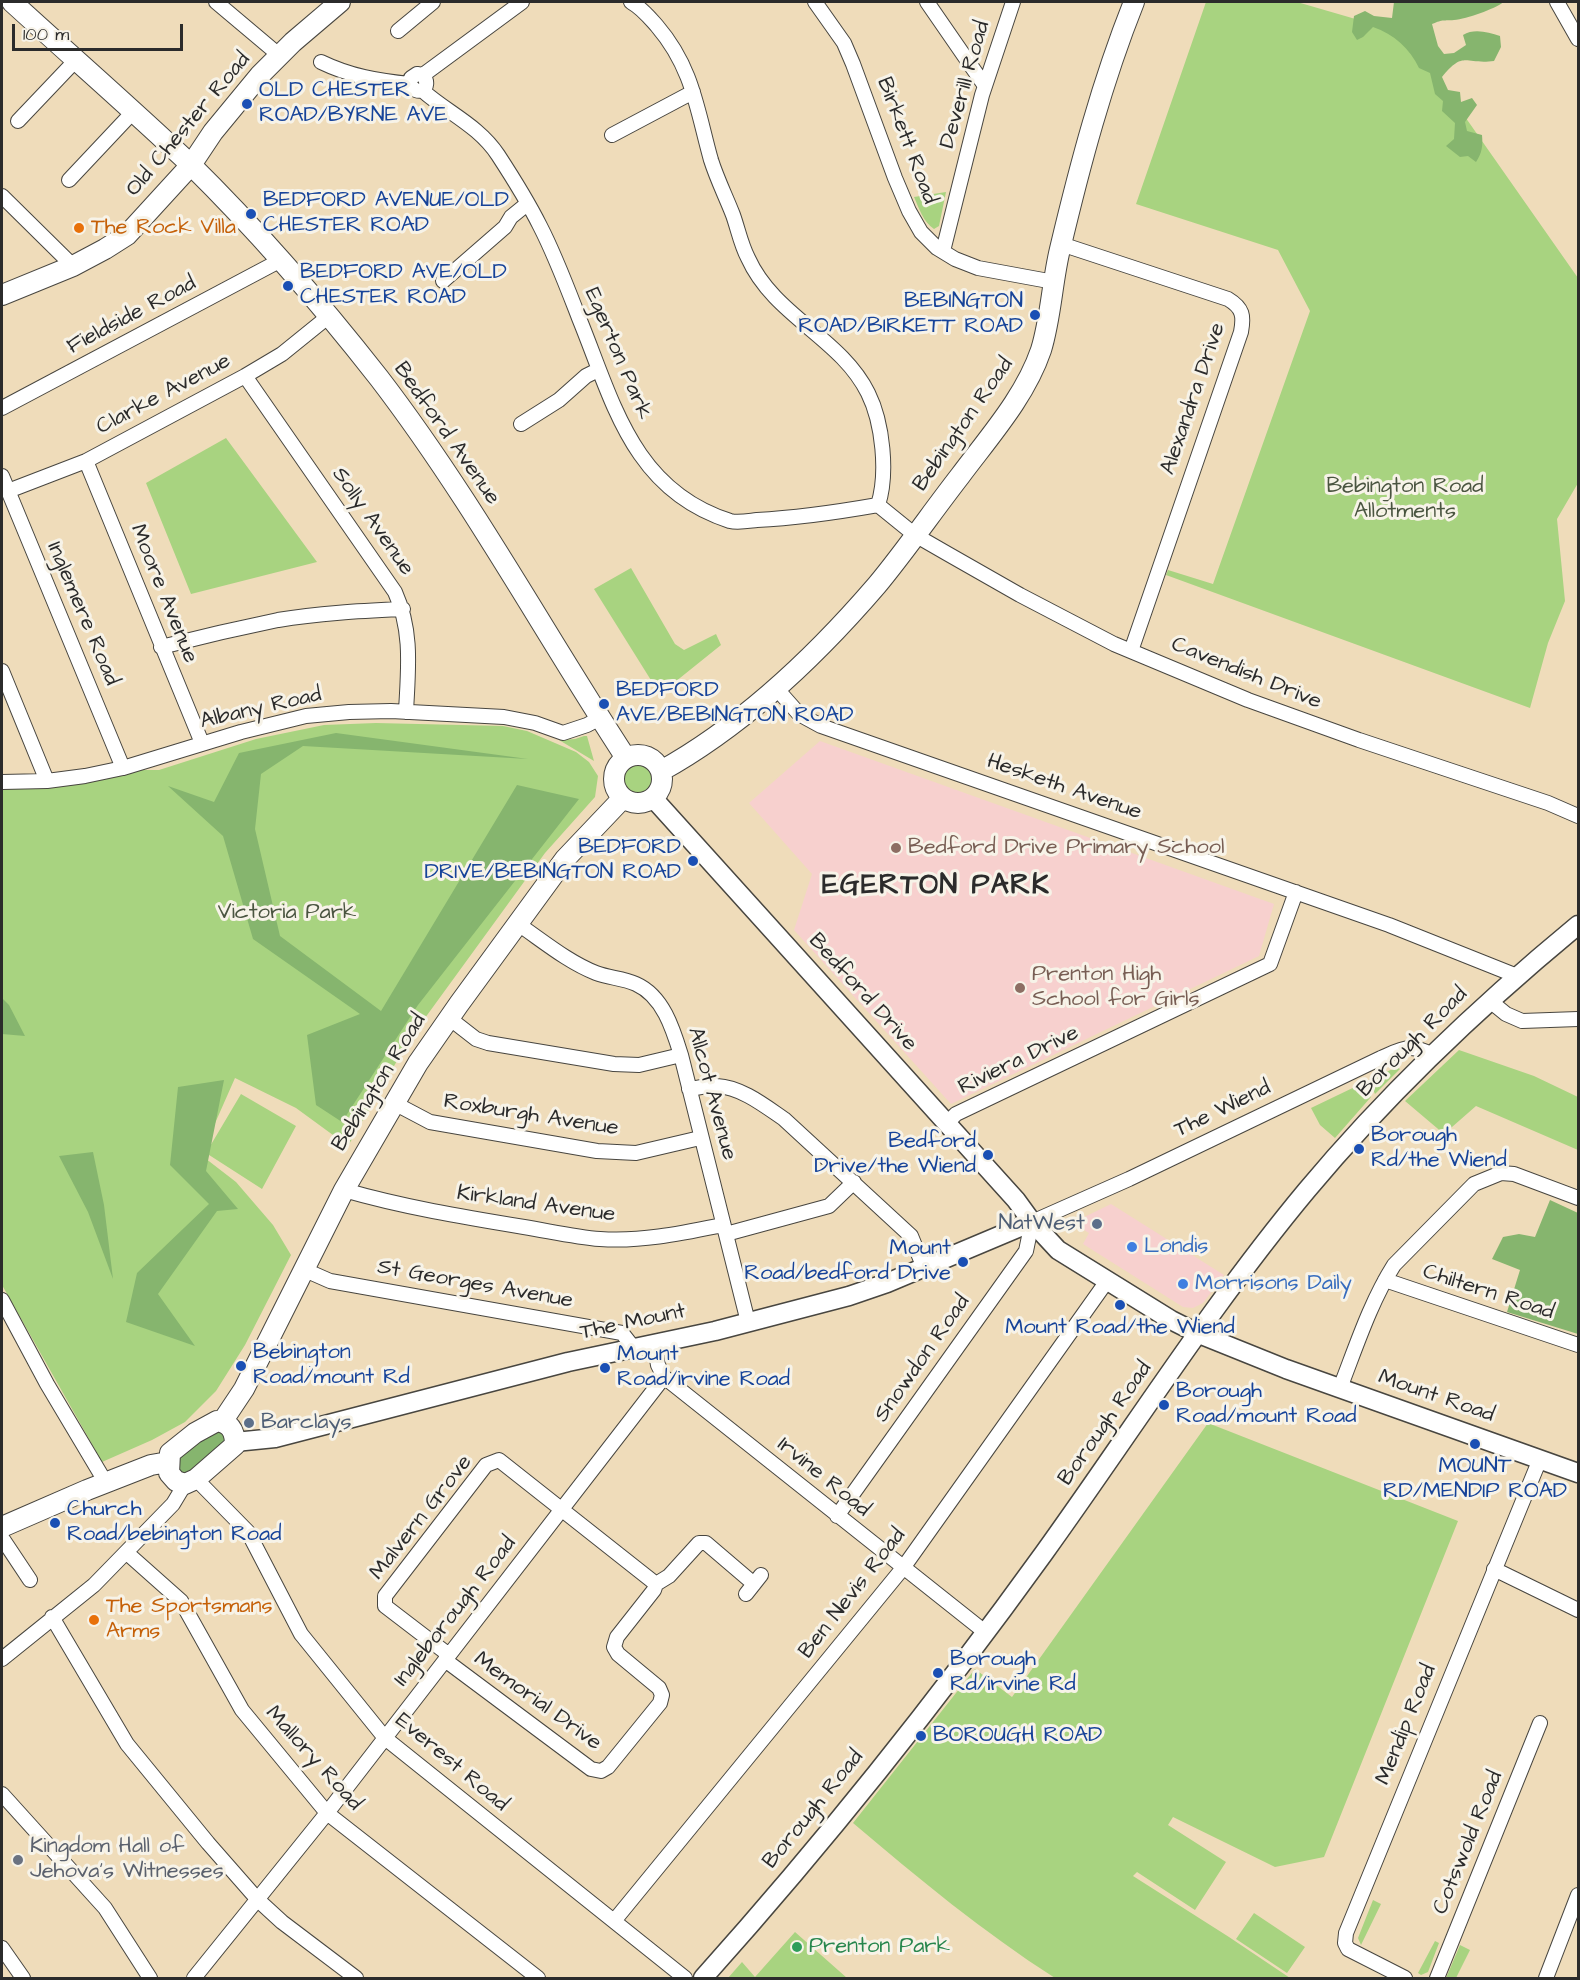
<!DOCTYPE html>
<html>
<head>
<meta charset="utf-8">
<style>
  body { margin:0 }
  #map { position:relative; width:1580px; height:1980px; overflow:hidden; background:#efdcba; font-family:"Architects Daughter",sans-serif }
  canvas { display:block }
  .frame { position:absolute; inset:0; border:3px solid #2b2b2b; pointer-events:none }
  .scale { position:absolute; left:12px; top:24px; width:171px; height:27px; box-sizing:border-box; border:3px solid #2b2b2b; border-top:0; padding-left:8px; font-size:18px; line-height:21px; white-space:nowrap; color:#2b2b2b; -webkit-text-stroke:4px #f7f3e8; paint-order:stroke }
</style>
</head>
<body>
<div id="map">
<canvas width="1580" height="1980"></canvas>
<div class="frame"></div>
<div class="scale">100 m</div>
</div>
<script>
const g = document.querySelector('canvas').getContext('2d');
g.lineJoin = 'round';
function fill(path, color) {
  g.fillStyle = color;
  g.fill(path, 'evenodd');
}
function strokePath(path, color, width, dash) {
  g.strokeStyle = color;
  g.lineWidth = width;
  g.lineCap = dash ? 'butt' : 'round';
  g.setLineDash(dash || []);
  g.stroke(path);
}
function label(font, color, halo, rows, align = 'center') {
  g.font = font + ' "Architects Daughter",sans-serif';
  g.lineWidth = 6;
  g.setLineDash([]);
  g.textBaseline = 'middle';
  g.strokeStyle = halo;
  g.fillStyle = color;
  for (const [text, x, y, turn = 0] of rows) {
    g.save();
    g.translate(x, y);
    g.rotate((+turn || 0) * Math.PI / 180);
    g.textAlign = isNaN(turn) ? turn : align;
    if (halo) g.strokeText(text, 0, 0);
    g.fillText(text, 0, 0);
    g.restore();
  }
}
fill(new Path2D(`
  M820,741L1274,904L1259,956L951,1104L794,930L812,874L749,803Z
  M1111,1204L1224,1275L1203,1303L1193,1308L1183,1307L1083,1244L1089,1233L1074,1224L1076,1221Z`), '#f7d0ce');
fill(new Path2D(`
  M1206,2H1297L1407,34L1578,278V483L1557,519L1565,601L1548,643L1530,708L1166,575L1168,570L1213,584L1310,311L1278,250L1136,204Z
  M946,192L939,226L934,229C923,222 919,208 914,197Z
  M226,438L317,562L191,594L146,483Z
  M631,568L675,644L684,650L716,634L721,645L670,686L654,685L594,589Z
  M376,723L503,726L527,731L576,752L589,762L598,776L595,797L545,853L409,1040L348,1146L296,1108L235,1078L201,1155L236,1182L273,1225L291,1255L245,1345L216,1391L185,1422L152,1440L102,1462L2,1285V784L123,770H159L256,739L324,725Z
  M584,736H587L594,761L559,740L575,739Z
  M620 780a18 18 0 1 1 36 0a18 18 0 1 1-36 0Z
  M1459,1050L1534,1076L1578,1097V1150L1476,1106L1444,1134L1405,1101Z
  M1397,1067L1400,1069L1375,1094L1369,1080Z
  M1363,1083L1371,1097L1335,1138L1320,1125L1311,1108Z
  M241,1094L296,1126L262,1189L206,1153Z
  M1208,1423L1458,1521L1324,1857L1275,1867L1173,1817L1168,1825L1226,1862L1195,1910L1137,1872L1133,1876L1229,1937L1290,1978H1055C983,1932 918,1878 853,1823L975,1669L1012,1697Z
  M1373,1900L1381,1904L1361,1945L1358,1938Z
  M1254,1913L1305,1947L1287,1973L1236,1939Z
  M795,1932L847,1978H728L742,1962L755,1977Z
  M1435,1941L1439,1943L1428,1972L1421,1975L1418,1973Z
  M1460,1945L1470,1950L1456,1978H1446Z`), '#a8d380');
fill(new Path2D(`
  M1394,2H1504C1494,9 1467,19 1454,20C1443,21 1444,19 1432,24L1438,46L1444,54L1454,53L1466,45L1463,35C1474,28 1488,32 1500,36L1501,47L1494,61C1465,65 1464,50 1442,77L1448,90L1460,92L1461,102L1472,98L1477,105L1465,122L1467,131L1482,135C1483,146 1482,153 1476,162L1468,156L1460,157L1446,146L1454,139L1455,123L1442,111L1443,101L1435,94L1430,73L1419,68C1410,49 1394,34 1373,27L1363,37L1357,40L1352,32L1354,16L1365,11L1374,16L1392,18Z
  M336,733L528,759L303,746L261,774L255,829L280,936L381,1011L517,785L579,799L418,1005L342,1122L316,1105L307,1035L360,1014L253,939L223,836L168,786L214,802L239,753Z
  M2,998L9,1005L25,1036L2,1034Z
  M224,1080L206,1171L238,1209L217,1211L158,1294L195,1346L126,1322L137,1273L209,1204L170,1165L178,1087Z
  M93,1152L104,1205L113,1279L88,1212L59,1156Z
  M1550,1200L1578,1213V1334L1507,1312L1520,1270L1492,1259L1503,1237L1519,1234L1535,1237Z
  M214,1428L230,1438L194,1474L184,1475L178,1471L175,1458Z`), '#86b56e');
const minor = new Path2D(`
  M216,2L279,55
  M631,2C642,8 649,17 657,26C693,68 697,110 711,160C717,179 726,197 733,215C738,229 741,245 748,258C774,316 841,338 868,393C883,423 888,474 878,505
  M815,2L844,43L853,64L895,178L909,211L921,232L937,248L955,259L978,268L1054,282
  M927,2L985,86
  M1557,2L1578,39
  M398,31L433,2
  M321,62C350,76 378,81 410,84C417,98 433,88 423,75L417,74L411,78L410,84
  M423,75L522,2
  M423,91C448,113 479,126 498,155C513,178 528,202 540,226C555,255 567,287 579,318C613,401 632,490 730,521C738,523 748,521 757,520C798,518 838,512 878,505L915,535L948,554L1020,595L1114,644L1248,700L1359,740L1548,803L1578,816
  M18,121L76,60
  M612,135L693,92
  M69,180L133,112
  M2,196L73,266
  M1061,244L1228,299C1243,308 1244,316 1241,332L1131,651
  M943,251L982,95L1013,2
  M443,281L505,227L511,217L527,204
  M245,376L395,592C413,632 408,670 406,712
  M2,408L281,260
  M521,424L559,400L586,376L598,370
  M86,461L202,743
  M2,476L123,768
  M8,491L86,461L245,376L282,354L329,316
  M161,647C200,637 239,628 278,620C319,613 362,611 403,609
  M2,671L47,781
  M776,688L799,714L821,726L1389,925L1517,976
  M2,782L47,781L85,776L123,768L241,732L306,716L349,712L391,711L504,717L535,723L563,733L587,725L600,718
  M518,924C543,941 568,962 596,973C609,978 623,978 636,984C663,996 673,1029 681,1055L748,1322
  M1490,1001L1506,1014L1522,1021L1578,1019
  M449,1018L476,1039L488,1043L614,1064L639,1065L681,1055
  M689,1089C698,1088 708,1085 717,1086C741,1087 765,1106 784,1119L911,1236L924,1268
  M394,1103L430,1122L597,1151L636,1153L700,1138
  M947,1123L956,1114L1270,964L1296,892
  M344,1190C403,1207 463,1217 524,1227C549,1231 575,1237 600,1239C641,1242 683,1233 723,1225
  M726,1234L829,1206L854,1182
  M305,1270L330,1281L622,1333L633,1347
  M1385,1280L1578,1345
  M2,1300L47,1384L106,1483
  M654,1343L658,1365L664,1377L985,1632
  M1340,1388C1356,1347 1370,1303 1394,1265L1474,1184L1501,1173L1514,1174L1578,1198
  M196,1479L248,1532L301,1634L385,1738L685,1978
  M837,1516L1026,1251L1032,1222L1129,1179L1381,1058C1404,1048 1410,1043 1433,1055
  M2,1538L30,1580
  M127,1553L181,1601L242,1710L327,1813L538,1978
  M1494,1569L1578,1610
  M656,1584L669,1576L699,1543H706L754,1584
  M746,1594L761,1575
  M52,1617L127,1744L208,1843L258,1900L282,1922L356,1978
  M449,1655L385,1606V1596L486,1465L499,1460L656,1584
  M2,1659L94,1585L173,1504L185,1484
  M445,1660L591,1769L601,1771L608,1767L660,1703L662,1695L659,1688L618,1654L614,1647L617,1637L654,1590L656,1584
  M2,1794L105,1908L150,1978
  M614,1921L903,1568L1107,1281
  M2,1948L23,1978
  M194,1978L327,1813L664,1377
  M1405,1978L1348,1949L1345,1943L1346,1933L1540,1459
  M1437,1978L1540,1723
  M1546,1978L1578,1895`);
const tertiary = new Path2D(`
  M653,798L1016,1200L1032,1222L1058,1250L1171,1320L1199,1334L1286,1369L1578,1473
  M235,1442L275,1438L568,1362L715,1331L849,1296L887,1283L1032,1222
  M703,1978C824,1843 938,1700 1044,1553C1131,1432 1212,1304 1307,1190C1388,1093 1481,1005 1578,925`);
const secondary = new Path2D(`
  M12,2C71,56 132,109 190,164C258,231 321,304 379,378C471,498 543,631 626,758
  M2,295L73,266L105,249L127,235L191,165L213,132L260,75L293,42L340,2
  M614 779a24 24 0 1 1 48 0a24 24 0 1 1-48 0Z
  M661,771C744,725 816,656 877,585C906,550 932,512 960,476C989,437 1025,397 1041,350C1051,318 1052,282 1060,249C1080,165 1102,82 1134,2
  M217,1421C231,1423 235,1432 235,1445L196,1479L185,1484L176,1481L169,1473L170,1453L195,1433Z
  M222,1422L244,1389L344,1190L418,1063L459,1004L565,859L622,799
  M2,1527L87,1490L151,1465L168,1462`);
strokePath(minor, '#484640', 16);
strokePath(tertiary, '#484640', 21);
strokePath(secondary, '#484640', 22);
strokePath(minor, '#fff', 14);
strokePath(tertiary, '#fff', 18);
strokePath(secondary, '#fff', 20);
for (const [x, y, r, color] of [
  [247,104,6,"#1a4fb4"],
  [251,214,6,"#1a4fb4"],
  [79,228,6,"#e8710a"],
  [288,286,6,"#1a4fb4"],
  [1035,315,6,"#1a4fb4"],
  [604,704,6,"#1a4fb4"],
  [896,848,6,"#8d6e63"],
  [693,861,6,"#1a4fb4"],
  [1020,988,6,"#8d6e63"],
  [1359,1149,6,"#1a4fb4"],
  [988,1155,6,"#1a4fb4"],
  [1097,1224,6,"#5c6f8a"],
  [1132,1247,6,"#3f7fe0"],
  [963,1262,6,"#1a4fb4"],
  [1183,1284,6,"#3f7fe0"],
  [1120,1305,6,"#1a4fb4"],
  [241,1366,6,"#1a4fb4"],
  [605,1368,6,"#1a4fb4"],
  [1164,1405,6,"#1a4fb4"],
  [249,1423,6,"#5c6f8a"],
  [1475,1444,6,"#1a4fb4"],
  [55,1523,6,"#1a4fb4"],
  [94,1620,6,"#e8710a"],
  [938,1673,6,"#1a4fb4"],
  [921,1736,6,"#1a4fb4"],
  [18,1860,6,"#6b7280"],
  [797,1947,6,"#2e9e5b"]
]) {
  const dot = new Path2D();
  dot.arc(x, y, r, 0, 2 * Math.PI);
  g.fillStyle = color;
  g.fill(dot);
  strokePath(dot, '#f7f3e8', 2);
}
label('22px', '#2b2b2b', '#f7f3e8', [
  ["Deverill Road",966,85,-74],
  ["Old Chester Road",189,125,-50],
  ["Birkett Road",906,141,69],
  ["Fieldside Road",132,316,-28],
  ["Egerton Park",617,354,67],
  ["Clarke Avenue",164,395,-28],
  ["Alexandra Drive",1194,399,-71],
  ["Bebington Road",964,425,-55],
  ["Bedford Avenue",446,434,55],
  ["Solly Avenue",372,522,55],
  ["Moore Avenue",163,594,68],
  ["Inglemere Road",82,614,67],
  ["Cavendish Drive",1246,674,22],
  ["Albany Road",261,709,-13],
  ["Hesketh Avenue",1064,788,19],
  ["Bedford Drive",862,993,48],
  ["Borough Road",1413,1043,-45],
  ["Riviera Drive",1019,1061,-26],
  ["Bebington Road",380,1083,-58],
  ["Allcot Avenue",711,1094,75],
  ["The Wiend",1223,1110,-26],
  ["Roxburgh Avenue",531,1116,9],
  ["Kirkland Avenue",536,1205,8],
  ["St Georges Avenue",475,1285,10],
  ["Chiltern Road",1488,1293,18],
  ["The Mount",633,1323,-12],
  ["Snowdon Road",923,1359,-55],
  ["Mount Road",1436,1397,19],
  ["Borough Road",1106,1424,-55],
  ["Irvine Road",823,1478,39],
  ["Malvern Grove",422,1518,-52],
  ["Ben Nevis Road",853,1594,-52],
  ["Ingleborough Road",456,1612,-52],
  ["Memorial Drive",537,1702,36],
  ["Mendip Road",1407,1725,-68],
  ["Mallory Road",313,1759,48],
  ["Everest Road",451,1763,40],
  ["Borough Road",814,1810,-51],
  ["Cotswold Road",1469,1843,-68]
]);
label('22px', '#164399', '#f7f3e8', [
  ["OLD CHESTER",259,91],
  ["ROAD/BYRNE AVE",259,116],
  ["BEDFORD AVENUE/OLD",263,201],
  ["CHESTER ROAD",263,226],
  ["BEDFORD AVE/OLD",300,273],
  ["CHESTER ROAD",300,298],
  ["BEBINGTON",1023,302,"right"],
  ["ROAD/BIRKETT ROAD",1023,327,"right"],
  ["BEDFORD",616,691],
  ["AVE/BEBINGTON ROAD",616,716],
  ["BEDFORD",681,848,"right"],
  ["DRIVE/BEBINGTON ROAD",681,873,"right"],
  ["Borough",1371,1136],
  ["Rd/the Wiend",1371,1161],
  ["Bedford",976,1142,"right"],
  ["Drive/the Wiend",976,1167,"right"],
  ["Mount",951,1249,"right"],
  ["Road/bedford Drive",951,1274,"right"],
  ["Mount Road/the Wiend",1120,1328,"center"],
  ["Bebington",253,1353],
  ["Road/mount Rd",253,1378],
  ["Mount",617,1355],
  ["Road/irvine Road",617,1380],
  ["Borough",1176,1392],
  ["Road/mount Road",1176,1417],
  ["MOUNT",1475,1467,"center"],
  ["RD/MENDIP ROAD",1475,1492,"center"],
  ["Church",67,1510],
  ["Road/bebington Road",67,1535],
  ["Borough",950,1660],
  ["Rd/irvine Rd",950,1685],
  ["BOROUGH ROAD",933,1736]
], 'left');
label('22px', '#c56008', '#f7f3e8', [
  ["The Rock Villa",91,228],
  ["The Sportsmans",106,1607],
  ["Arms",106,1632]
], 'left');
label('22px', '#4a5540', '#f7f3e8', [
  ["Bebington Road",1405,487],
  ["Allotments",1405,512],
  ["Victoria Park",287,913]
]);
label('22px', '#785e54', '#f7f3e8', [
  ["Bedford Drive Primary School",908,848],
  ["Prenton High",1032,975],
  ["School for Girls",1032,1000]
], 'left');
label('22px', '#4e5e75', '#f7f3e8', [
  ["NatWest",1085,1224],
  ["Barclays",261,1423,"left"]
], 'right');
label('22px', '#366cbe', '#f7f3e8', [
  ["Londis",1144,1247],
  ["Morrisons Daily",1195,1284]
], 'left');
label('22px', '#5b616d', '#f7f3e8', [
  ["Kingdom Hall of",30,1847],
  ["Jehova's Witnesses",30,1872]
], 'left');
label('22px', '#27864d', '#f7f3e8', [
  ["Prenton Park",809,1947]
], 'left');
g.letterSpacing = '1.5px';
label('bold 28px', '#2b2b2b', '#f7f3e8', [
  ["EGERTON PARK",936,887]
]);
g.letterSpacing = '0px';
</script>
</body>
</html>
